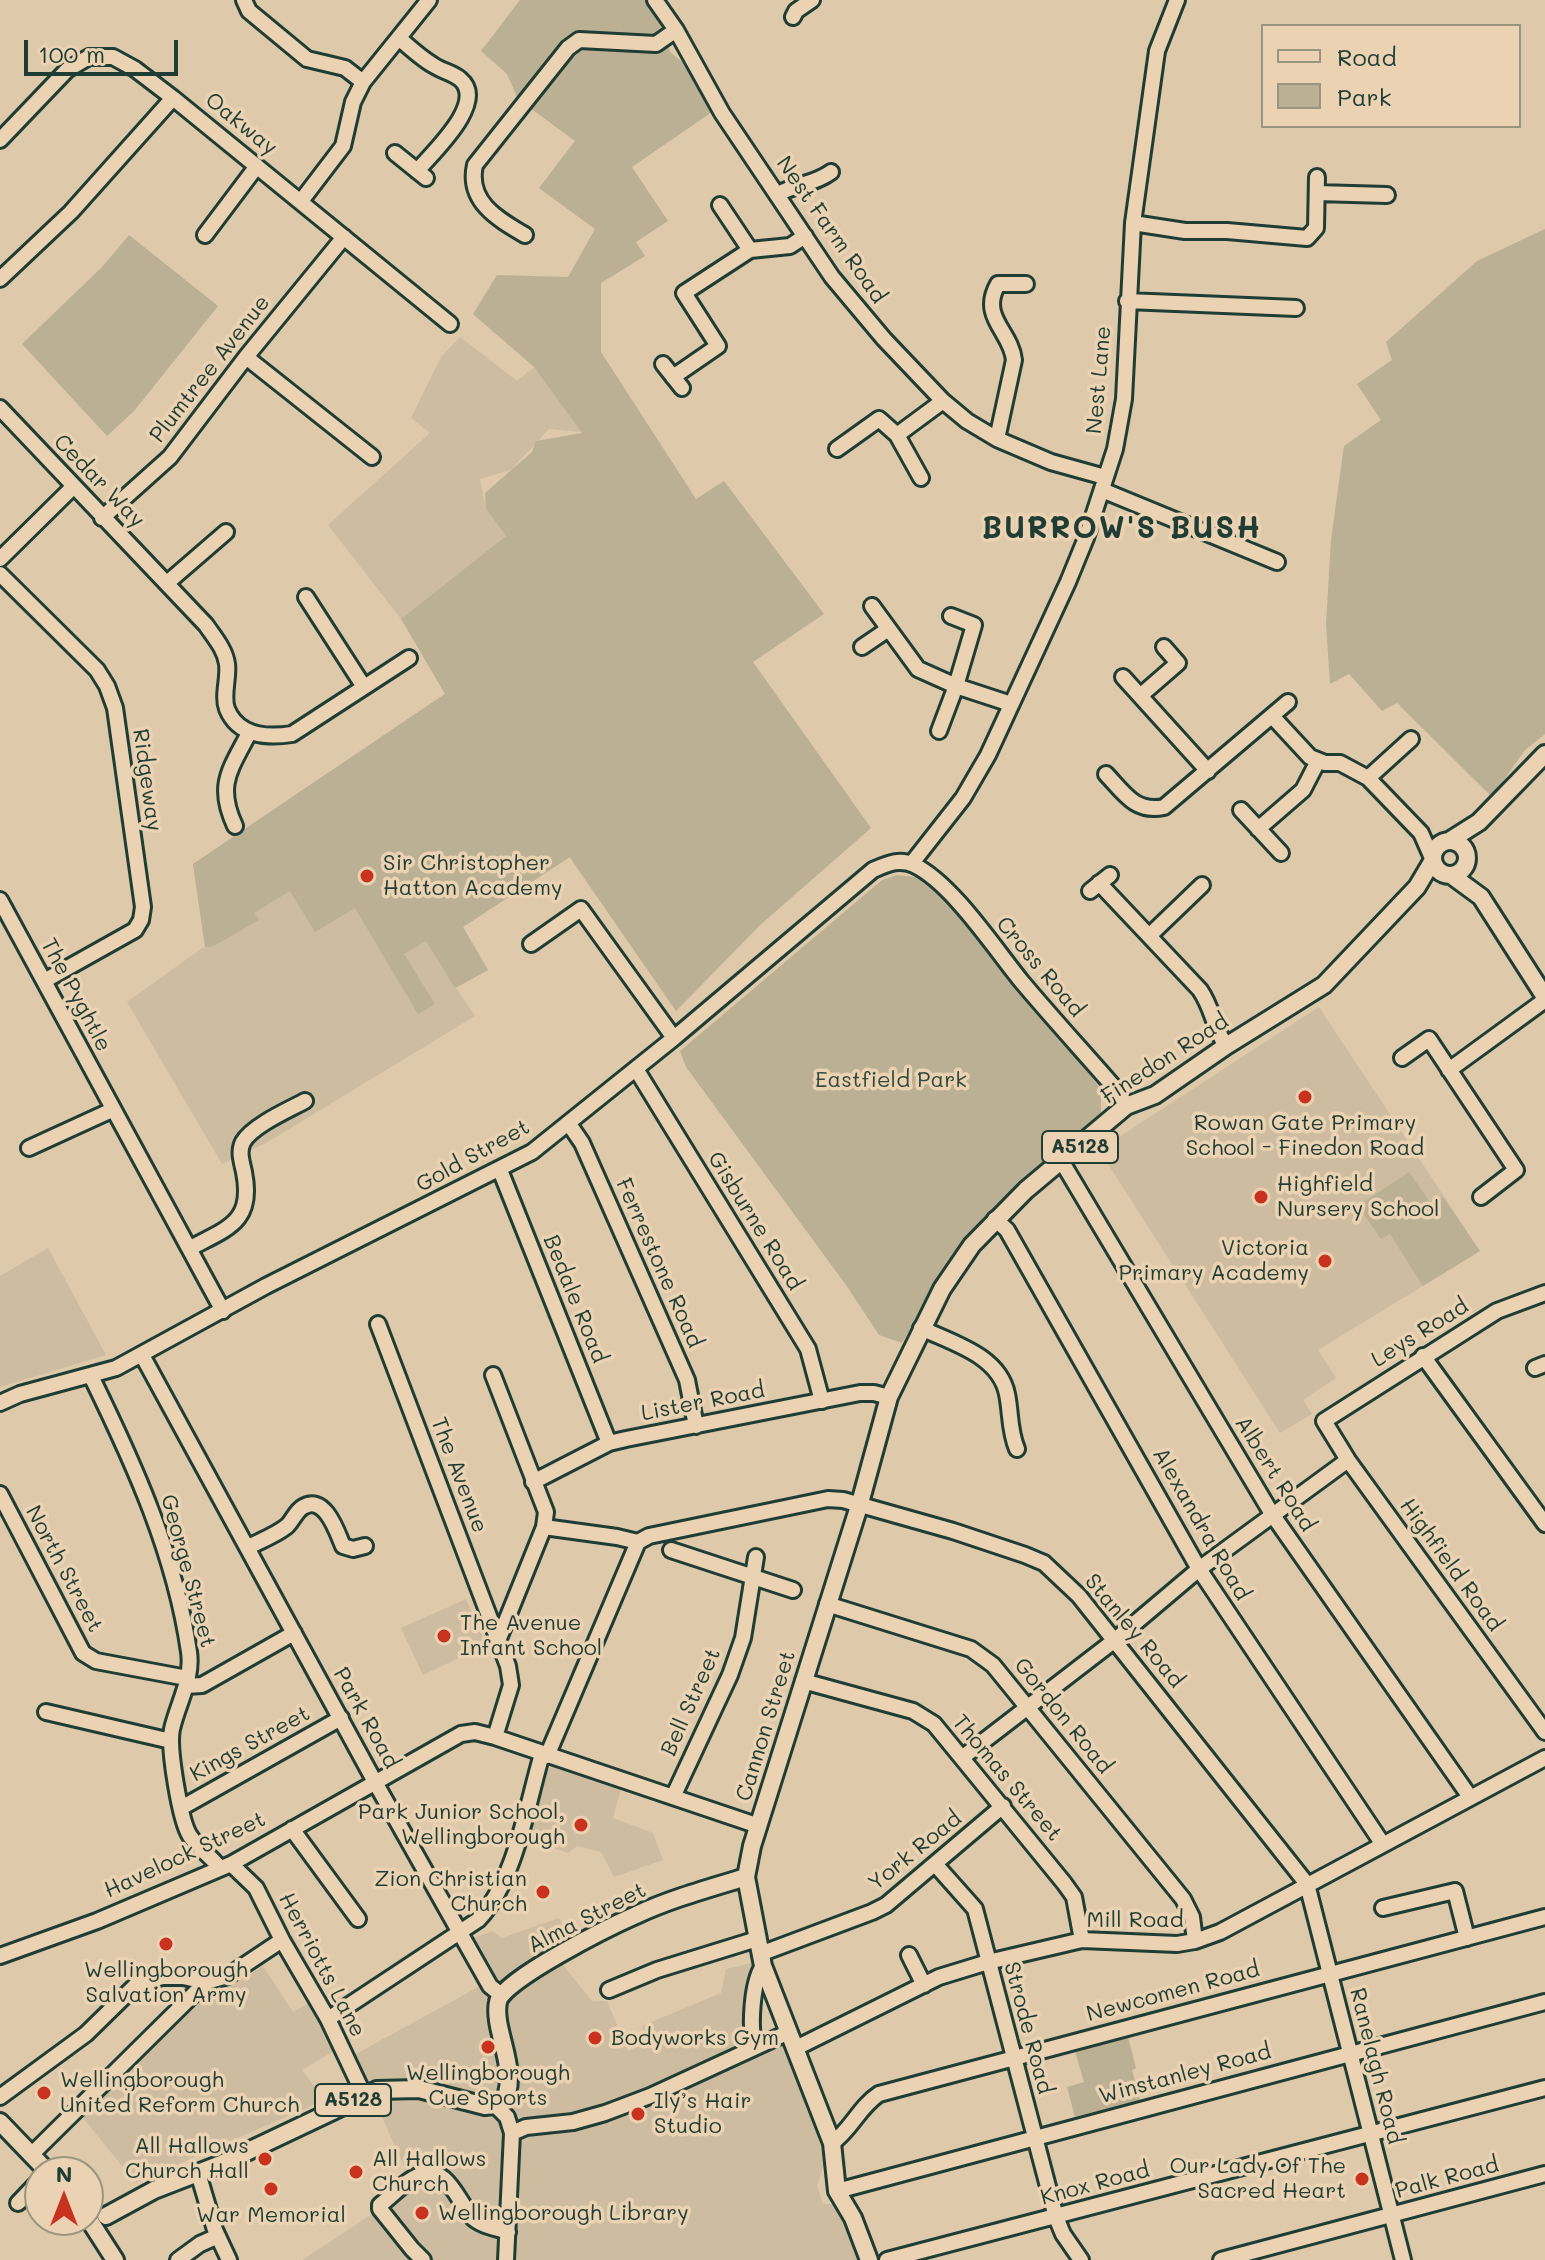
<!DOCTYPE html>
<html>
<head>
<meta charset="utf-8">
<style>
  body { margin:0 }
  #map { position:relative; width:1545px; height:2260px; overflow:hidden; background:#dec9aa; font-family:Mali,sans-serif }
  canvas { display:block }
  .legend { position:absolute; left:1261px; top:24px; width:260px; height:104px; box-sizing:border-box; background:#ead2b2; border:2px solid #999680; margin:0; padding:10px 14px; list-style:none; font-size:24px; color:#1f3d34 }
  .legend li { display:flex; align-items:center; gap:16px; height:40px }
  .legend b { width:40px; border:2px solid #999680 }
  .north { position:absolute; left:24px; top:2156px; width:80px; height:80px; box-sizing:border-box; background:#ead2b2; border:2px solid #999680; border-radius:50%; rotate:0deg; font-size:22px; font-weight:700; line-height:32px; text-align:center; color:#1f3d34 }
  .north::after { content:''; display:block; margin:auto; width:28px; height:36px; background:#c8321e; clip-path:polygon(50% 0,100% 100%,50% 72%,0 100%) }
  .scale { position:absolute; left:24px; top:40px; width:154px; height:36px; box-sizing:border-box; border:4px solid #1f3d34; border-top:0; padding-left:10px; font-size:24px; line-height:28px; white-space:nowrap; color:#1f3d34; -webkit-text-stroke:6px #ead2b2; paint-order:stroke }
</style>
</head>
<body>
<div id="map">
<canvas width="1545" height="2260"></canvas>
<ul class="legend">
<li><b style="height:10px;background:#ead2b2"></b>Road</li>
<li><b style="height:22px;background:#bbaf94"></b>Park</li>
</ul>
<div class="north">N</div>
<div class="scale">100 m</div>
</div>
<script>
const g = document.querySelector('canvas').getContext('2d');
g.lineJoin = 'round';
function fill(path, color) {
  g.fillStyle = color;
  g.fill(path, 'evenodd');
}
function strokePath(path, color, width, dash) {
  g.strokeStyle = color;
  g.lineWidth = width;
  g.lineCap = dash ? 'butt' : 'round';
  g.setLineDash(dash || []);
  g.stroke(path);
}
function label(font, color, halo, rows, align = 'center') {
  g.font = font + ' Mali,sans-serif';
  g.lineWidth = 7;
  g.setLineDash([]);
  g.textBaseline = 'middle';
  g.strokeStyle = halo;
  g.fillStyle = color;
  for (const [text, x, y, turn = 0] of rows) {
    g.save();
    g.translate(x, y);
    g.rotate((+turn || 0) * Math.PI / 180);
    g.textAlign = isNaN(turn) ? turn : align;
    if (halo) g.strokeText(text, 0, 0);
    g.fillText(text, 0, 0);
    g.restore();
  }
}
fill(new Path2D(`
  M460,337L517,381L534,367L582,432L549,429L511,470L480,479L486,509L506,536L401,619L328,525L430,433L411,418L441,357Z
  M452,689L871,828L760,925L676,1011L569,857L463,927L488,970L456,988L475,1016L266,1143L222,1164L127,1002L205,946L193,864Z
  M1319,1007L1480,1251L1318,1350L1336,1378L1303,1400L1312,1414L1280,1433L1099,1150Z
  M48,1248L106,1355L0,1387V1276Z
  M466,1599L486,1645L423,1675L401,1628Z
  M556,1765L623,1781L613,1818L653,1833L663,1860L614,1877L601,1852L577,1846L568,1853L525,1838L546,1770Z
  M559,1918L571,1944L555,1955L592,2001H607L628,2051L647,2042L642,2026L721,1993L726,1969L752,1963L746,2037L783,2040L819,2139L824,2164L817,2186L823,2204H834L849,2226L862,2260H302L380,2209L378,2197L408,2175L354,2055L493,1979L474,1938L492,1931L502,1938Z
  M263,1966L293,2012L314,2000L339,2048L302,2070L324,2100L136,2183L79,2113L211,1993L234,1985Z`), '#cdbca0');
fill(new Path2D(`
  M520,0H649L662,18L670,52L692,70L712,112L632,167L668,221L636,242L645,256L601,283V352L696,499L724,481L824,614L753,662L871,828L760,925L676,1011L570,857L463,927L488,970L455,988L426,941L404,954L435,1004L418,1014L355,908L315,932L290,891L254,913L259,920L214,946L205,947L193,864L445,694L401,619L506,536L486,509L485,493L532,452L536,441L582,433L534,367L473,314L497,275L568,277L595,229L539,188L575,141L518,99L507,74L481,51Z
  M1545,229V734L1525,750L1492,797L1397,703L1382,711L1349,674L1330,684L1326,624L1331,540L1344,446L1381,420L1357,384L1392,360L1386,342L1477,261Z
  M129,235L218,306L134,411L107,436L22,344L102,267Z
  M897,875L915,877L932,882L1101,1089V1112L1076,1141L1020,1181L952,1255L902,1343L879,1335L846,1285L686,1067L680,1051L882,880Z
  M1409,1172L1432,1205L1443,1197L1480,1251L1423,1286L1390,1234L1381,1239L1358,1206Z
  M1128,2037L1136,2068L1132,2070L1140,2100L1075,2117L1067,2087L1084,2082L1075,2051Z`), '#bbaf94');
const minor = new Path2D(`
  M244,0L249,11L307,59L345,68L363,82
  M655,0L676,30L722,113L832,277L884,339L943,401L967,421L997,439L1051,462L1105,477
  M793,17L796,11L812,0
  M399,38C410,48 421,58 433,65C442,71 453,73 460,79C488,102 433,152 417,171
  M0,140L67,70L89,57H113L135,69L173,98L450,324
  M395,153L426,178
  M1317,193L1387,195
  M778,194C796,184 815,184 831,172
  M301,201L343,146L353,102L363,82L429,0
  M720,205L750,250
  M1133,223L1185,231H1227L1307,238L1316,228L1317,177
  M205,235L257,166
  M525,235C496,218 467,201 475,165L568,48L579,40L656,44L676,30
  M0,279L71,212L173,98
  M1127,301L1296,308
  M246,357L372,457
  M663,364L682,388
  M673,377L718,346L684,293L750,250L790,246L805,236
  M0,408L206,625C214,637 225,649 227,664C229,678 222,696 227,709C238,736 267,738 292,734L409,658
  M897,435L943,401
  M997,439L1014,360C1011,331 979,317 998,284H1026
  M837,449L879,419L897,435L921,478
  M1102,490L1277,562
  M102,518L170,457L246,357L344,237
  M0,559L73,487
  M0,574L97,670L107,686L115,708L143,907L141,920L135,930L44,981
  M167,583L226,532
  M306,597L364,687
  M872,606L918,669L956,686L1011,704
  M862,647L887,630
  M1123,677L1208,771
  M1140,696L1178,663L1164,647
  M1272,716L1310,757L1325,763H1340L1368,778L1421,833L1432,858
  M939,731L956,686L974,625L951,616
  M1106,774C1124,793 1135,813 1164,807L1288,702
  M1368,778L1411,739
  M1241,810L1281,853
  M235,826C216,785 230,770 249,733
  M1258,829L1303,790L1318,761
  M912,863L963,798L988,755L1068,582L1086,538L1115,449L1124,399L1133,223L1157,51L1177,0
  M1099,883L1200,990C1213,1009 1213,1026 1226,1046
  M1090,891L1110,875
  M0,900L223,1311
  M1150,935L1202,885
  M531,944L581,909L674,1038
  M1402,1058L1429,1039L1516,1170L1481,1197
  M636,1069L808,1349L822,1401
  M1449,1070L1545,1000
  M569,1124L582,1143L687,1380L696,1426
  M29,1148L112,1110
  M1062,1162L1272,1514L1470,1797
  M500,1170L609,1443
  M995,1219L1007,1230L1199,1569L1382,1843
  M190,1248C228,1228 254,1222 244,1172C242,1162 238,1152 243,1142C252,1126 288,1110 305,1101
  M1545,1293L1497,1311L1324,1421L1348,1460L1545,1732
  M378,1324L508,1666L511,1685L495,1737
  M921,1328C952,1343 999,1355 1007,1394C1011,1413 1009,1430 1017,1449
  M142,1355L375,1782L490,1986L500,1994
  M1423,1356L1545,1524
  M1535,1368L1545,1364
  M493,1375L546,1512L544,1527L498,1641
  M91,1376C134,1464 175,1554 189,1652C193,1679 178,1703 172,1729C168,1747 180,1821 190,1836C198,1848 211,1856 219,1867
  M0,1403L20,1394L116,1368L266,1286L532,1152L674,1038L873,870C887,864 899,858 914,865C952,883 995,949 1022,982C1054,1020 1088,1057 1120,1094L1126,1106
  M533,1482L609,1443L626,1439L860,1393H874L889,1397
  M0,1494L83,1653L96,1661L187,1678
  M544,1527L617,1537L638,1542
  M248,1547C260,1541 276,1535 287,1526C293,1520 296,1511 303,1507C325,1494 337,1532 343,1546L353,1549L365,1546
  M671,1550L793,1590
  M827,1604L971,1649L993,1665L1183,1899L1192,1917L1195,1941
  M803,1681L913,1711L934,1724L1064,1883L1074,1897L1082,1940
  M186,1686L202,1685L294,1633
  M46,1712L171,1741
  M547,1756L638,1542L649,1536L828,1499L843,1500L953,1531L1025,1555L1044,1563L1079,1596L1307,1884L1403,2260
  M963,1757L1115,1640L1199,1569L1348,1460
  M673,1797L730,1675L743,1638L756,1557
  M181,1808L341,1718
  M292,1829L358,1919
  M231,1864L256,1888L282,1940L328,2019L364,2095
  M935,1864L975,1909L1056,2217L1063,2234L1081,2260
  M1383,1908L1455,1891L1467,1938
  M760,1954L872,1912L886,1905L1003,1806
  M909,1955L924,1985
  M0,1956L97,1921L231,1864L461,1734L475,1732L495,1737L759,1826
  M609,1990L657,1970L757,1939
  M328,2019L478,1920C515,1882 527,1805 542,1754
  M755,2046C749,2028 752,1982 763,1966
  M796,2048L939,1977L988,1962L1082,1940L1177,1944L1195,1941L1220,1932L1545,1758
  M0,2097L86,2034L136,1985L162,1977H183L206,1982L228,1976L282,1940
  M496,2106L507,2117L512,2133L506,2260
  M512,2133L526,2127L573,2122L605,2113L650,2096L789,2032
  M832,2143C851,2130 859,2107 879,2094L1545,1917
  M31,2155L206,1982
  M198,2173L215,2230L229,2260
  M837,2191L1545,2002
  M18,2203L40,2180
  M178,2260L200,2244L218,2236
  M423,2260L412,2249L380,2209V2205C392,2196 406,2180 420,2175C448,2164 458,2203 473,2218C482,2226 497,2228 508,2232
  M887,2260L1545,2088
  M1221,2260L1545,2174`);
const major = new Path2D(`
  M1433 858a17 17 0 1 1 34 0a17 17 0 1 1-34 0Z
  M1449,841L1479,822L1545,754
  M1451,875L1481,897L1545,997
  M0,2122L48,2172
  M106,2216L154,2190L221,2164L377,2090L419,2089L485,2106L502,2104C522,2073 492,2031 498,2002C502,1980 611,1926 636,1915C670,1899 710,1888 746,1877
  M88,2218L115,2260
  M869,2260L853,2218L837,2191L832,2143L763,1966L746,1877L752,1846L860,1503L889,1397L942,1289L972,1245L1026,1190L1126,1106L1155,1095L1226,1046L1324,985L1417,887L1433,860`);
strokePath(minor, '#1f3d34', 20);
strokePath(major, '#1f3d34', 22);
strokePath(minor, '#ead2b2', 14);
strokePath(major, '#ead2b2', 16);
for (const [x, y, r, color] of [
  [367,876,8,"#c8321e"],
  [1305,1097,8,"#c8321e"],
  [1261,1197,8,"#c8321e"],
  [1325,1261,8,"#c8321e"],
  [444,1636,8,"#c8321e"],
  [581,1825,8,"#c8321e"],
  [543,1892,8,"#c8321e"],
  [166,1944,8,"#c8321e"],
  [595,2038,8,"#c8321e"],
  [488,2047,8,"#c8321e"],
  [44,2093,8,"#c8321e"],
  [638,2114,8,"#c8321e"],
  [265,2159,8,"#c8321e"],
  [356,2172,8,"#c8321e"],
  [1362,2179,8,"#c8321e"],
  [271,2189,8,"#c8321e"],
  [422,2213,8,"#c8321e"]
]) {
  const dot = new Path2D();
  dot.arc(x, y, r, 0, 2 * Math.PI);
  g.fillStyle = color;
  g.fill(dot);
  strokePath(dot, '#ead2b2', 3);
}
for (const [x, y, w] of [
  [1080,1147,76],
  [353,2100,76]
]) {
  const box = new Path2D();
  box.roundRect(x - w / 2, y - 16, w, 32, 6);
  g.fillStyle = '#ead2b2';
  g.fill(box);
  strokePath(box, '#1f3d34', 2);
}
label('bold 20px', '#1f3d34', null, [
  ["A5128",1080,1147],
  ["A5128",353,2100]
]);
label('22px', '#1f3d34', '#ead2b2', [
  ["Oakway",241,124,39],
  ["Nest Farm Road",831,230,55],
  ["Plumtree Avenue",210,369,-52],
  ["Nest Lane",1099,380,-85],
  ["Cedar Way",99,481,46],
  ["Ridgeway",147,780,82],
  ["Cross Road",1040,967,50],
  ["The Pyghtle",76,995,62],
  ["Finedon Road",1165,1059,-33],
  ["Gold Street",473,1156,-29],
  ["Gisburne Road",755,1221,58],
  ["Ferrestone Road",659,1263,66],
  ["Bedale Road",575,1299,68],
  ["Leys Road",1420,1333,-32],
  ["Lister Road",703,1402,-11],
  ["Albert Road",1275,1474,58],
  ["The Avenue",459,1475,69],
  ["Alexandra Road",1201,1524,60],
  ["Highfield Road",1451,1565,54],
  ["North Street",64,1569,62],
  ["George Street",188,1571,75],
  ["Stanley Road",1134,1631,50],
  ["Bell Street",691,1702,-66],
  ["Gordon Road",1063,1716,51],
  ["Park Road",366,1718,61],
  ["Cannon Street",766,1726,-73],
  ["Kings Street",250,1744,-29],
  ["Thomas Street",1007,1778,50],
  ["York Road",915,1851,-39],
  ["Havelock Street",185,1855,-25],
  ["Alma Street",587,1918,-27],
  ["Mill Road",1135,1920],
  ["Herriotts Lane",322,1965,62],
  ["Newcomen Road",1173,1992,-15],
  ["Strode Road",1028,2028,75],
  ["Ranelagh Road",1376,2066,76],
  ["Winstanley Road",1185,2074,-15],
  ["Palk Road",1447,2178,-15],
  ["Knox Road",1095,2184,-15]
]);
label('22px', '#1f3d34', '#ead2b2', [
  ["Sir Christopher",383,863],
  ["Hatton Academy",383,888],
  ["Rowan Gate Primary",1305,1123,"center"],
  ["School - Finedon Road",1305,1148,"center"],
  ["Highfield",1277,1184],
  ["Nursery School",1277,1209],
  ["Victoria",1309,1248,"right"],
  ["Primary Academy",1309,1273,"right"],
  ["The Avenue",460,1623],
  ["Infant School",460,1648],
  ["Park Junior School,",565,1812,"right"],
  ["Wellingborough",565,1837,"right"],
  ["Zion Christian",527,1879,"right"],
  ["Church",527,1904,"right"],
  ["Wellingborough",166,1970,"center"],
  ["Salvation Army",166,1995,"center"],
  ["Bodyworks Gym",611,2038],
  ["Wellingborough",488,2073,"center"],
  ["Cue Sports",488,2098,"center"],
  ["Wellingborough",60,2080],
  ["United Reform Church",60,2105],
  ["Ily’s Hair",654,2101],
  ["Studio",654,2126],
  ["All Hallows",249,2146,"right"],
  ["Church Hall",249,2171,"right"],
  ["All Hallows",372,2159],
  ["Church",372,2184],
  ["Our Lady Of The",1346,2166,"right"],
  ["Sacred Heart",1346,2191,"right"],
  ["Wellingborough Library",438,2213],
  ["War Memorial",271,2215,"center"]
], 'left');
label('22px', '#2f483e', '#ead2b2', [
  ["Eastfield Park",891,1080]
]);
g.letterSpacing = '2px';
label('bold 30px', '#1f3d34', '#ead2b2', [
  ["BURROW'S BUSH",1122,529]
]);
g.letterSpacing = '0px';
</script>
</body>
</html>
